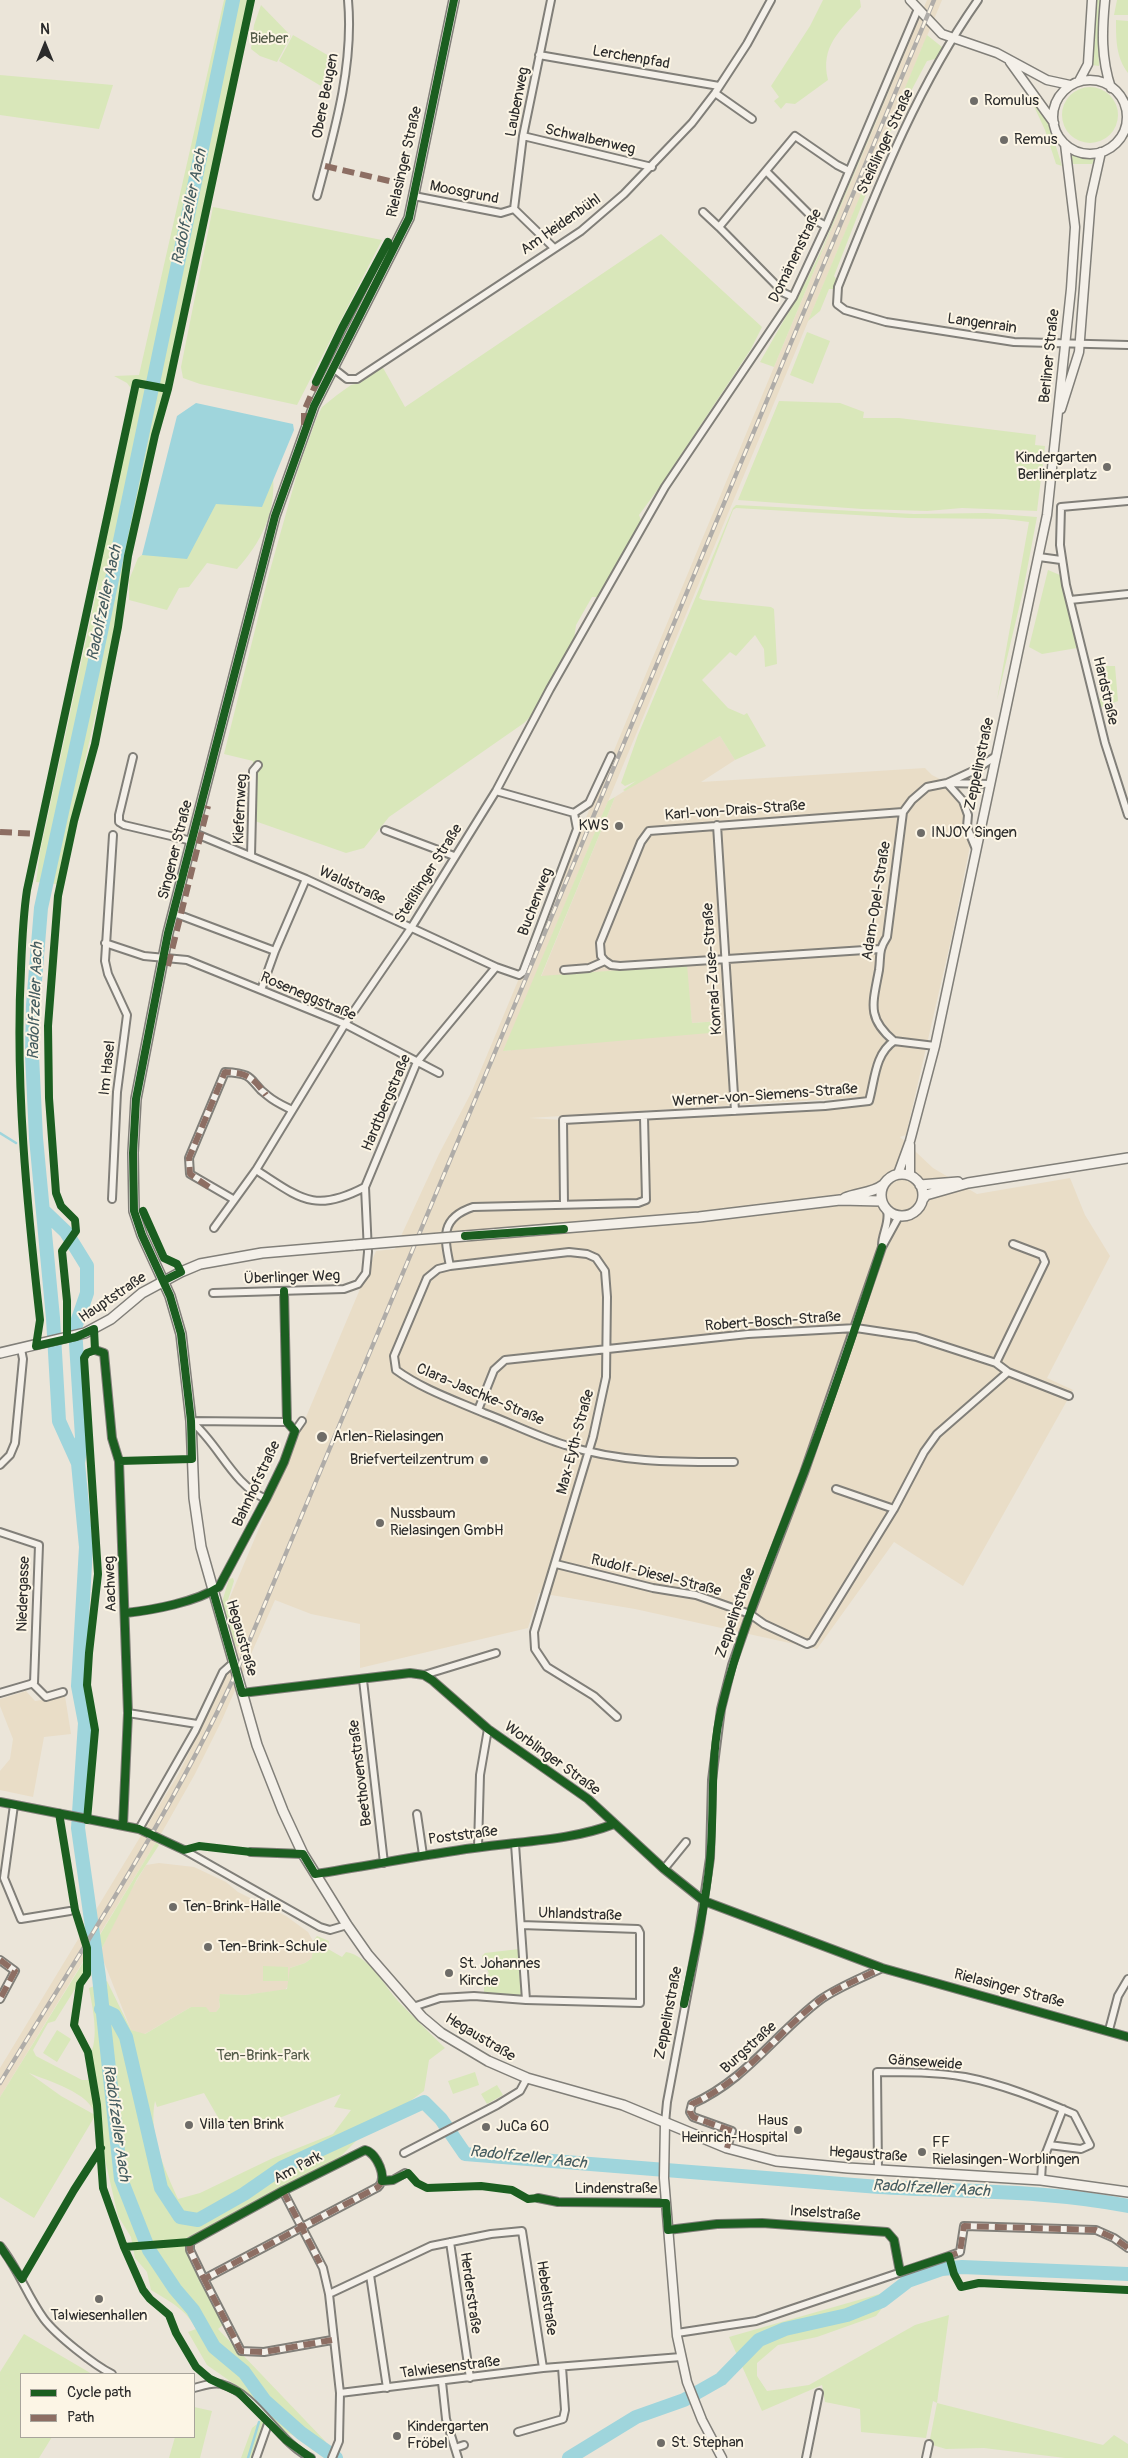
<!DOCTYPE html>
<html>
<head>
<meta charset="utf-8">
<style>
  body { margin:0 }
  #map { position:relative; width:1128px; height:2458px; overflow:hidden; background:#ebe5d9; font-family:Pangolin,sans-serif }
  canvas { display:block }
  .legend { position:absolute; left:20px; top:2373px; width:175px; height:65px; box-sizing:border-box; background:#fcf5e5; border:1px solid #a8a49b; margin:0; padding:6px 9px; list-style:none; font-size:15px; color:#2b2b2b }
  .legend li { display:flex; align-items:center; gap:10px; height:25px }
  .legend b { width:25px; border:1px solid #a8a49b }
  .north { position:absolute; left:20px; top:20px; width:50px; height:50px; -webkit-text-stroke:4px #fcf5e5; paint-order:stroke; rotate:0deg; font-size:14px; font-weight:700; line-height:20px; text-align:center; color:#2b2b2b }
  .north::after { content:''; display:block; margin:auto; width:18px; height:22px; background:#2b2b2b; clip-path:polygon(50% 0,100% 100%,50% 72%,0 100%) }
</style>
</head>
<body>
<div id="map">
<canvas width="1128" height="2458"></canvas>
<ul class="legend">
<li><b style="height:6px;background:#1b5e20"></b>Cycle path</li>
<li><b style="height:6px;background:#8d6e63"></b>Path</li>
</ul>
<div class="north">N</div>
</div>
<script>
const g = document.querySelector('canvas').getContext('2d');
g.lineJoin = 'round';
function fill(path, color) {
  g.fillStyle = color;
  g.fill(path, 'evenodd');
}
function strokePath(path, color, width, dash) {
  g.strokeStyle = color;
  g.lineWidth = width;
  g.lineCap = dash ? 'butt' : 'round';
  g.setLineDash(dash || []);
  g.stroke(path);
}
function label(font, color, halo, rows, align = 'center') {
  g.font = font + ' Pangolin,sans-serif';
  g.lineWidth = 4;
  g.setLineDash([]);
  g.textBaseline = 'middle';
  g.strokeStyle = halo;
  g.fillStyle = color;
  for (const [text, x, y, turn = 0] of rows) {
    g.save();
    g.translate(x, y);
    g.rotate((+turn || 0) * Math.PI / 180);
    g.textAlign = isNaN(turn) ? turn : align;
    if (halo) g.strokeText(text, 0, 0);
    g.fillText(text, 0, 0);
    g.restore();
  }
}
fill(new Path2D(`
  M927,0H942L504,1051L720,1021L692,1023L686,965L541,977L615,797L653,773L720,736L735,760L701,782L925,768L932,775L961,790L969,813L970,846L953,931L906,1135L900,1137L933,1168L977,1194L1070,1178L1085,1215L1110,1256L1047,1378L1073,1390L963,1586L894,1542L817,1649L635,1609L539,1593L528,1628L360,1668V1624L311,1614L275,1600L221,1722L195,1774L161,1834L0,2097V2068L179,1773L237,1653L225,1609L376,1251L395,1249L439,1154L472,1091ZM865,1097L870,1101L878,1110L869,1101L563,1120L529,1118Z
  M26,1691L35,1701L65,1696L71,1734L44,1737L33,1797L0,1790V1771L10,1759L13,1739L0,1706V1699Z
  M159,1863L194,1867L226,1882L238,1892L286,1916L308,1932L313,1941L312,1958L305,1963L290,1968V1983L285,1990L245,1995L221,1994L219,2000L220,2007L216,2012H210L206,2008L191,2007L143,2035L131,2030L100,1952L125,1900L146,1865Z`), '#e9ddc7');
fill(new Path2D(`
  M224,0H248L169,366L136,503L111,646L57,884L36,882L40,852L98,585L95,565L133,391L127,383L114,376L139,375Z
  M823,0H860L861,7C840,31 820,46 828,80L795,104L786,103L781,109L774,101L779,97L771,86L810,26Z
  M1097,0H1101L1098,37L1099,66L1092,65Z
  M1117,0H1128V15H1114Z
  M261,5L291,36L277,62L260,56L251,49L254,25Z
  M1116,20L1128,21V73C1116,57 1116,40 1116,20Z
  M917,23L774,367L760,362L804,285L822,249Z
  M293,35L336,60L321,86L279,61Z
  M927,35L942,47L939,58L927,61L893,125L834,276L837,280L834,289H829L820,311L808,321Z
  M0,75L113,85L99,129L0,115Z
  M1062 115a28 28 0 1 1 56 0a28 28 0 1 1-56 0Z
  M1035,101L1050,127L1062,166L1056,164L1045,130L1033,104Z
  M1069,152L1082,157H1096L1092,164H1071Z
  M213,207L382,240L297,405L200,384L183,378L181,367Z
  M661,234L762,327L751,349L659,488L639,515L641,520L599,597H592L576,625L574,640L534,713L524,723L389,817L364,848L346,853L252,820L253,761L224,754L269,574L299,467L317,417L322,407L337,395L351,385L360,383L382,366L405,407Z
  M807,332L830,341L813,384L790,375Z
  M779,401L840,403L864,412L863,418H899L1036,435L1035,445L1045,446L1037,511L962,508L927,511L862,509L738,500Z
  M273,477C276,512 261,543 237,569L207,563L189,587L179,588L167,610L129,600V580L138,558L215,499Z
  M736,505L914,514L986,513L1037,517L1023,591L997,700L1029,522L1005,519L908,518L736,508L733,510L699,598L703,600L771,607L774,609L777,664L765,667L764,649L755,635L736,656L730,652L702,680L728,708L744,715L747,713L766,746L735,760L720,736L625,791L623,790L636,781L625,786L621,783L638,735L733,508Z
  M1048,570L1060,575L1077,648L1042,654L1029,647Z
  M1106,666H1115L1118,701L1100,708L1097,699L1107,697Z
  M615,797L541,976L687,965L692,1023L720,1021L721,1032L503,1051L608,801Z
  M233,1578L234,1581L228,1600L239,1636L245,1638L242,1645L236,1646L222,1602L229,1579Z
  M156,1842L159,1845L137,1879L100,1952L98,1938Z
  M317,1936L329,1941L328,1949L342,1957L346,1952C369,1956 384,1985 398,2001C413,2017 429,2032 445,2048L429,2060L424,2091L360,2137L340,2157L181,2245L187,2247L225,2323L218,2329L326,2442L317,2449C300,2439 285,2427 265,2432L256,2458H241L252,2428L271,2413L257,2400L207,2365L188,2332L196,2329C186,2309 169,2301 151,2290L147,2272L135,2258L131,2237L118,2216L95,2116L34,2218L0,2197V2097L84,1961L85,1973L55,2021L48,2023L33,2050L36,2056L82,2080H89L86,2062C101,2043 93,2011 89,1988L107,1981L131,2030L145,2034L191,2007H206L210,2012H216L220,2007L219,2000L220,1994L245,1995L287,1989L290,1968L305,1963L312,1958L313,1941ZM29,2073C48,2081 91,2093 95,2115L61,2096ZM204,2093L223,2126L245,2120L256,2127L341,2094L334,2107L351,2110L333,2134L273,2158L200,2193L178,2199C165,2170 148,2134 155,2101L157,2107Z
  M519,1949L523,1996L484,1993V1976L489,1974L482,1956L485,1953Z
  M263,1966L288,1967V1981H263Z
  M57,2030L71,2039L57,2062L43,2053Z
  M475,2072L479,2085L453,2094L448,2081Z
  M497,2085L503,2095L487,2104L481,2094Z
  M897,2289L876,2316L817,2337L778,2345L757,2363V2376L767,2391L809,2385L915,2325L949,2315L937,2403L1103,2445L1114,2435L1128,2444V2458H1065L984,2448L946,2449L929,2444L937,2403L933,2401L926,2438L861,2432L860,2409L825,2402L822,2385L762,2411L729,2337Z
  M24,2334L92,2374H21V2437H52L39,2458H0V2372Z
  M194,2407L212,2411L200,2458H169L175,2437H194Z`), '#d9e7ba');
fill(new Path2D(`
  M196,403L293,424L294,430L262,507L216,504L187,559L142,555L177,416Z`), '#9fd5dc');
strokePath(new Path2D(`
  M0,1133L16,1143
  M262,2408L265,2401
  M248,2458L259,2422`), '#9fd5dc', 2.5);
strokePath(new Path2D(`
  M233,0L93,670L41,908L33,1005L32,1055L36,1138L53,1318L59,1421L78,1463L86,1547L78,1686L85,1723L78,1828L99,1977L121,2179L149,2250L175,2289L193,2310L214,2347L244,2372L265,2401L301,2433L336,2458
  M44,1211L66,1232L87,1266V1293L75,1328L82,1437L78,1463
  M101,2009L114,2015L126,2037L161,2188L180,2217L198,2220L244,2194L283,2167L424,2102L441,2119L465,2154C603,2164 741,2177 879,2187C962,2192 1046,2190 1128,2206
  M569,2458L636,2417L684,2400L721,2379L759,2340L785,2329L847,2315L882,2301L908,2281L942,2269L962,2267L1128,2274`), '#9fd5dc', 14);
const minor = new Path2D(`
  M978,0C916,88 878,187 838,287L837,304L845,310L886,322L1014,342L1128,345
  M539,55L719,86
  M715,93L752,119
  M523,136L652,167
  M767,172L815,220L826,226
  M317,196C334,133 354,66 348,0
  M414,196L501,213L514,209L553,247
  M514,209L523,136L551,0
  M703,212L719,227
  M793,297L784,293L719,227L795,136L837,165L849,171
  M333,368L347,379H357L581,231L624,194L692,123L715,93L747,44L771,0
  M1128,501L1061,507L1060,545L1066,585L1105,743L1128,815
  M1039,557L1061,560
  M1070,600L1128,594
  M133,757L119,815V822L124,825L192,841
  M947,783L963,801L968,815L967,827L976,849
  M948,783L990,784
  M574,813L589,803L611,756
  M717,825L735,1111
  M385,830L454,856
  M194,833L306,879L496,967L519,975L523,972L577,829L574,813L496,791
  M251,856L253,771L258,765
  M174,913L275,951
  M105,943L144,956L187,960L345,1024L439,1073
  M605,961L601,956L600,943L641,842L649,831L903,812
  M564,970L589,968L605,961L611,965L620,966L880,949
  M261,990L275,951L306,879
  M894,1041C866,1018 873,1003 879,970C881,955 878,951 887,937L903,812L912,800L927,787L947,783L975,770L996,756
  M256,1170C300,1198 314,1214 365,1187
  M112,1199L117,1092L127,1015L108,974L105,961L113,835
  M233,1199L190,1174L189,1158L225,1072C259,1074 247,1081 268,1096C275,1102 284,1106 292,1110
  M564,1204L563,1120L825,1106L869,1101C875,1079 875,1054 894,1041L935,1046
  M214,1228L256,1170L345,1024L411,928L496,791L550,689L665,487L793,297L826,226L918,9
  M882,1245C882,1234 890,1222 887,1211
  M450,1266C444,1237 440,1218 473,1207L638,1203L646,1200L644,1117
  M284,1291L287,1422L295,1431
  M213,1293L344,1289L358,1284L366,1273L368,1252L365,1187L417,1062L496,967
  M95,1350L104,1353L112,1438L119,1461L128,1713L123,1825
  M996,1363L1045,1262L1042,1255L1013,1244
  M478,1410L494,1370L505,1360L748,1334L856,1328L916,1337L996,1363L1008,1372L1069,1396
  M191,1421C219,1444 232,1484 266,1499
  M191,1421L287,1422
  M0,1465L10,1455L15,1443L23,1359L21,1349
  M836,1489L894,1509
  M556,1564L653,1588L696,1595L750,1614L764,1624L807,1644L812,1642L894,1509L924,1452L937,1434L1008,1372
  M126,1613C153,1610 196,1602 219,1587L266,1499L284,1462L295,1431L302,1421
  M424,1675L496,1653
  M363,1680L384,1863
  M32,1683L46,1697L63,1692
  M0,1693L34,1683L39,1545L0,1532
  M242,1693L410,1673L424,1675L432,1680L488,1729L588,1799L664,1869L704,1901L882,1968L1128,2037
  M128,1713L197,1724
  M617,1717L594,1696L547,1667L535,1649L534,1632L593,1437L606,1377L607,1297L605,1271L596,1258L587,1254L569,1252L450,1266L438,1269L427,1278L394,1356L396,1370C422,1389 454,1400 484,1413C511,1423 538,1437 565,1445C621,1463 677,1462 734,1462
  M0,1802L139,1829L184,1850L320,1927L330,1930L347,1925
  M14,1805L4,1878L21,1919L70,1911
  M417,1814L423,1855
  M139,1829L195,1731L223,1672L233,1663
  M515,1844L526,2000
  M478,1847L480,1775L488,1729
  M251,1852L303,1854
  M664,1869L686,1842
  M315,1874C368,1866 421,1855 474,1848C520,1841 570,1841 614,1824
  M0,1960L15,1971L0,1999
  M413,2007L440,1998L474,1996L526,2000L640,2003V1933L638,1929L521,1925
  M1109,2030L1118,1996L1128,1979
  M665,2123L667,2102L699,1932L710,1858L712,1780L721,1709L732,1665L750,1614L804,1473L882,1247L899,1216
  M727,2148L732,2131L693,2117L690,2112L692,2104C746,2080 775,2034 820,2000C838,1987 862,1978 882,1968
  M365,2150C377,2153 388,2178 378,2187L204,2279L190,2250V2242L283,2191Z
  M404,2153L497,2105L520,2091L527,2078
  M878,2170L877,2072C907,2072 936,2072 965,2077C1002,2084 1039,2099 1074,2114L1090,2145L1081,2149L1049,2145
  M1041,2180L1042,2163L1063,2109
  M382,2181L393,2180L405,2173
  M283,2191L323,2268L329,2294L340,2393L339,2441L332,2458
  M538,2198L558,2202L666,2203
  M668,2230L717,2224L762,2223L887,2232L894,2240L900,2272
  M450,2242L470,2378
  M0,2246C18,2268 27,2296 44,2319C56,2335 94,2365 112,2374
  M370,2275L387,2388
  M204,2279L241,2351L264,2352L332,2340
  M329,2294L431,2246L491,2234L522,2231L543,2368
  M677,2333L756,2321L949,2256L960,2252L964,2226L1096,2230L1114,2238L1128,2248
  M442,2382L446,2419L458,2458
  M194,2388C202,2386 213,2382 221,2384C258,2394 277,2442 311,2458
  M340,2393L543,2368L681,2357
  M518,2432L563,2419L565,2410L562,2367
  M455,2448L464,2445
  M256,2458L269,2421
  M806,2458L819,2393
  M926,2458L929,2444`);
const tertiary = new Path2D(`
  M910,0L942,34L997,53L1047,80L1070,85
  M1105,0C1102,31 1101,58 1111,88
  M1010,62L1054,123
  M1053 117a37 37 0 1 1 74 0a37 37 0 1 1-74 0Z
  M1079,81L1088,64L1092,0
  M1061,409L1079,352L1091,197L1101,152
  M910,1145V1175
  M898,1174L910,1141L935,1046L1047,515L1071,289L1075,227L1065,144
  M665,2123L664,2178L677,2336L687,2382L702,2420L722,2458`);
const secondary = new Path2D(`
  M454,0L409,218L314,406L275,516L168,933L136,1099L133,1153L134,1211L142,1235L170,1296L181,1334L191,1421L194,1498L201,1547L257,1745L283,1811L303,1854L347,1925L368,1955L422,2017L441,2033L488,2061L527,2078L623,2105L727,2148L776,2161L848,2168L1041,2180L1128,2192
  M881 1195a21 21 0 1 1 42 0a21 21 0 1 1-42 0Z
  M920,1185L958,1182
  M845,1198C857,1193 873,1193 883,1185
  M923,1199L926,1195L968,1183L1128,1158
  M465,1236L699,1217L840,1200L881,1201
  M0,1353L85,1333L111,1319L142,1293L181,1272L200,1264L262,1253L355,1245`);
strokePath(minor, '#817f79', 10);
strokePath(tertiary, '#817f79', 11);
strokePath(secondary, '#817f79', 12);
strokePath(minor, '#f4f0e9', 6);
strokePath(tertiary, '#f4f0e9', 8);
strokePath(secondary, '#f4f0e9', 9);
const rail = new Path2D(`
  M0,2083C82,1949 170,1816 236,1673L934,0`);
strokePath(rail, '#afaca8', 4.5);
strokePath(rail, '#fcf5e5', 2.5, [8]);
const secondaryBridge = new Path2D(`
  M355,1245L465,1236`);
strokePath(secondaryBridge, '#817f79', 12, []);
strokePath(secondaryBridge, '#f4f0e9', 9);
strokePath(new Path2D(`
  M325,166L402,184
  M304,425V411L318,379
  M0,832L39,834
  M168,966L208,806
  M209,1187L190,1174L189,1158L225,1072C248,1073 252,1077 266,1095
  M0,1960L15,1971L0,1999
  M727,2148L732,2131L693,2117L690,2112L692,2104C746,2080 775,2034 820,2000C838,1987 862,1978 882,1968
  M365,2150C377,2153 388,2178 378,2187L204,2279L190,2250V2242L283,2191Z
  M283,2191L320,2263
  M946,2257L960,2252L964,2226L1096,2230L1114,2238L1128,2248
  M204,2279L241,2351L264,2352L332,2340`), '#8d6e63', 6, [12, 6]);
strokePath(new Path2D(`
  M316,382L342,328L388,242
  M143,1211L164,1258L177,1264L181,1272L163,1281
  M465,1236L564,1229
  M67,1339V1301L62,1251L76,1231L75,1220L61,1206L56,1193L49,1098L48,1026L58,896L74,821L95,744L118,627L128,556L155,435L168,389L251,0
  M95,1350L94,1329L76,1337L36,1346L40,1320C27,1204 15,1086 21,969C22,943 23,916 27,890L136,383L168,389
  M95,1350L104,1353L112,1438L119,1461L128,1713L123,1825
  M119,1461L192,1459L191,1421L181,1334L170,1296L142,1235L134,1211L133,1153L136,1099L168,933L275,516L314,406L409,218L454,0
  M213,1591L242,1693L410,1673L424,1675L432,1680L488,1729L588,1799L664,1869L704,1901L882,1968L1128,2037
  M126,1613C153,1610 196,1602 219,1587L266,1499L284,1462L295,1431L287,1422L284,1291
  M0,1802L139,1829L184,1850L199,1846L251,1852L303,1854L315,1874C368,1866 421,1855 474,1848C520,1841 570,1841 614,1824
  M59,1813L75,1910L87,1948V1974L80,1984L74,2025L88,2052L97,2105L103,2188L124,2247L143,2290L150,2299L169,2315L176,2333L196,2367L210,2379L238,2392L286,2440L311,2458
  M87,1820L95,1730L87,1685L89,1653L98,1574L84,1358L87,1353L95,1350
  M684,2004C694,1956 705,1909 710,1860C715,1809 709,1757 722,1706C741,1627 774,1551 803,1475C832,1400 857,1323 882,1247
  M0,2246L22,2279L74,2190L101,2148
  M124,2247L190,2242L283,2191L365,2150C375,2152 384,2171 382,2181L393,2180L408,2173L417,2183L427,2188L481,2186L512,2190L528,2199L538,2198L558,2202L666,2203L668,2230L717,2224L762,2223L887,2232L894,2240L900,2272L949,2256L954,2274L961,2287L979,2283L1128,2290`), '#1b5e20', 8);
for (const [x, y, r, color] of [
  [974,101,5,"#6e6c68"],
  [1004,140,5,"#6e6c68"],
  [1107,467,5,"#6e6c68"],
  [619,826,5,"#6e6c68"],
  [921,833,5,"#6e6c68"],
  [322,1437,6,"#6e6c68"],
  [484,1460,5,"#6e6c68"],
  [380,1523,5,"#6e6c68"],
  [173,1907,5,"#6e6c68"],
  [208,1947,5,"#6e6c68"],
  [449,1973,5,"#6e6c68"],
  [189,2125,5,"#6e6c68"],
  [486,2127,5,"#6e6c68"],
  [798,2130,5,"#6e6c68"],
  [922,2152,5,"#6e6c68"],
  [99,2299,5,"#6e6c68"],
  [397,2436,5,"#6e6c68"],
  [661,2443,5,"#6e6c68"]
]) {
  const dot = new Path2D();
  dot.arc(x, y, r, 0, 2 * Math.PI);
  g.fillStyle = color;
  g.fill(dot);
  strokePath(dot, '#fcf5e5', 2);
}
label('15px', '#535a48', '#fcf5e5', [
  ["Bieber",269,39],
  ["Ten-Brink-Park",263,2056]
]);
label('15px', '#2b2b2b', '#fcf5e5', [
  ["Lerchenpfad",631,58,10],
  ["Obere Beugen",326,96,-79],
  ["Laubenweg",518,102,-79],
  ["Schwalbenweg",590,140,13],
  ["Steißlinger Straße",886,142,-65],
  ["Rielasinger Straße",405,162,-77],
  ["Moosgrund",464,193,11],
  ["Am Heidenbühl",561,225,-35],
  ["Domänenstraße",796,256,-64],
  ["Langenrain",982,324,8],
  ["Berliner Straße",1050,356,-84],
  ["Hardstraße",1105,691,77],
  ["Zeppelinstraße",980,764,-78],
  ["Kiefernweg",241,809,-87],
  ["Karl-von-Drais-Straße",735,811,-4],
  ["Singener Straße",176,850,-76],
  ["Steißlinger Straße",429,874,-58],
  ["Waldstraße",352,886,25],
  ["Adam-Opel-Straße",877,901,-81],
  ["Buchenweg",536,902,-69],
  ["Konrad-Zuse-Straße",713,969,-94],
  ["Roseneggstraße",308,997,23],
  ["Im Hasel",108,1068,-84],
  ["Werner-von-Siemens-Straße",765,1096,-4],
  ["Hardtbergstraße",387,1103,-67],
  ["Überlinger Weg",292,1278,-2],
  ["Hauptstraße",113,1298,-34],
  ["Robert-Bosch-Straße",773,1322,-4],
  ["Clara-Jaschke-Straße",480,1395,23],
  ["Max-Eyth-Straße",576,1442,-75],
  ["Bahnhofstraße",257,1484,-65],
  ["Rudolf-Diesel-Straße",656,1576,14],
  ["Aachweg",111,1584,-92],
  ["Niedergasse",24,1594,-88],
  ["Zeppelinstraße",736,1613,-71],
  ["Hegaustraße",241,1638,74],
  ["Worblinger Straße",552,1759,36],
  ["Beethovenstraße",361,1773,-97],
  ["Poststraße",463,1836,-7],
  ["Uhlandstraße",580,1915,2],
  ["Rielasinger Straße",1009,1989,15],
  ["Zeppelinstraße",669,2013,-79],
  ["Hegaustraße",480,2038,31],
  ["Burgstraße",749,2048,-42],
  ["Gänseweide",925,2063,4],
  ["Hegaustraße",868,2155,4],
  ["Am Park",298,2168,-28],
  ["Lindenstraße",616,2189],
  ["Inselstraße",825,2214,4],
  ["Herderstraße",470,2293,82],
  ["Hebelstraße",546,2298,82],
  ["Talwiesenstraße",450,2368,-7]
]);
label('15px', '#2b2b2b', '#fcf5e5', [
  ["Romulus",984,101],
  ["Remus",1014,140],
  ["Kindergarten",1097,458,"right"],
  ["Berlinerplatz",1097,475,"right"],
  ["KWS",609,826,"right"],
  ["INJOY Singen",931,833],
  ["Arlen-Rielasingen",333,1437],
  ["Briefverteilzentrum",474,1460,"right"],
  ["Nussbaum",390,1514],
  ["Rielasingen GmbH",390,1531],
  ["Ten-Brink-Halle",183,1907],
  ["Ten-Brink-Schule",218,1947],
  ["St. Johannes",459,1964],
  ["Kirche",459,1981],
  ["Haus",788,2121,"right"],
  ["Heinrich-Hospital",788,2138,"right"],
  ["Villa ten Brink",199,2125],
  ["JuCa 60",496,2127],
  ["FF",932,2143],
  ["Rielasingen-Worblingen",932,2160],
  ["Talwiesenhallen",99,2316,"center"],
  ["Kindergarten",407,2427],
  ["Fröbel",407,2444],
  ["St. Stephan",671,2443]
], 'left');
label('italic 16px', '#445c60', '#fcf5e5', [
  ["Radolfzeller Aach",190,207,-78],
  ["Radolfzeller Aach",105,603,-78],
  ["Radolfzeller Aach",36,1001,-88],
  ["Radolfzeller Aach",116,2123,82],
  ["Radolfzeller Aach",528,2158,6],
  ["Radolfzeller Aach",931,2189,3]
]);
</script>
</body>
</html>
